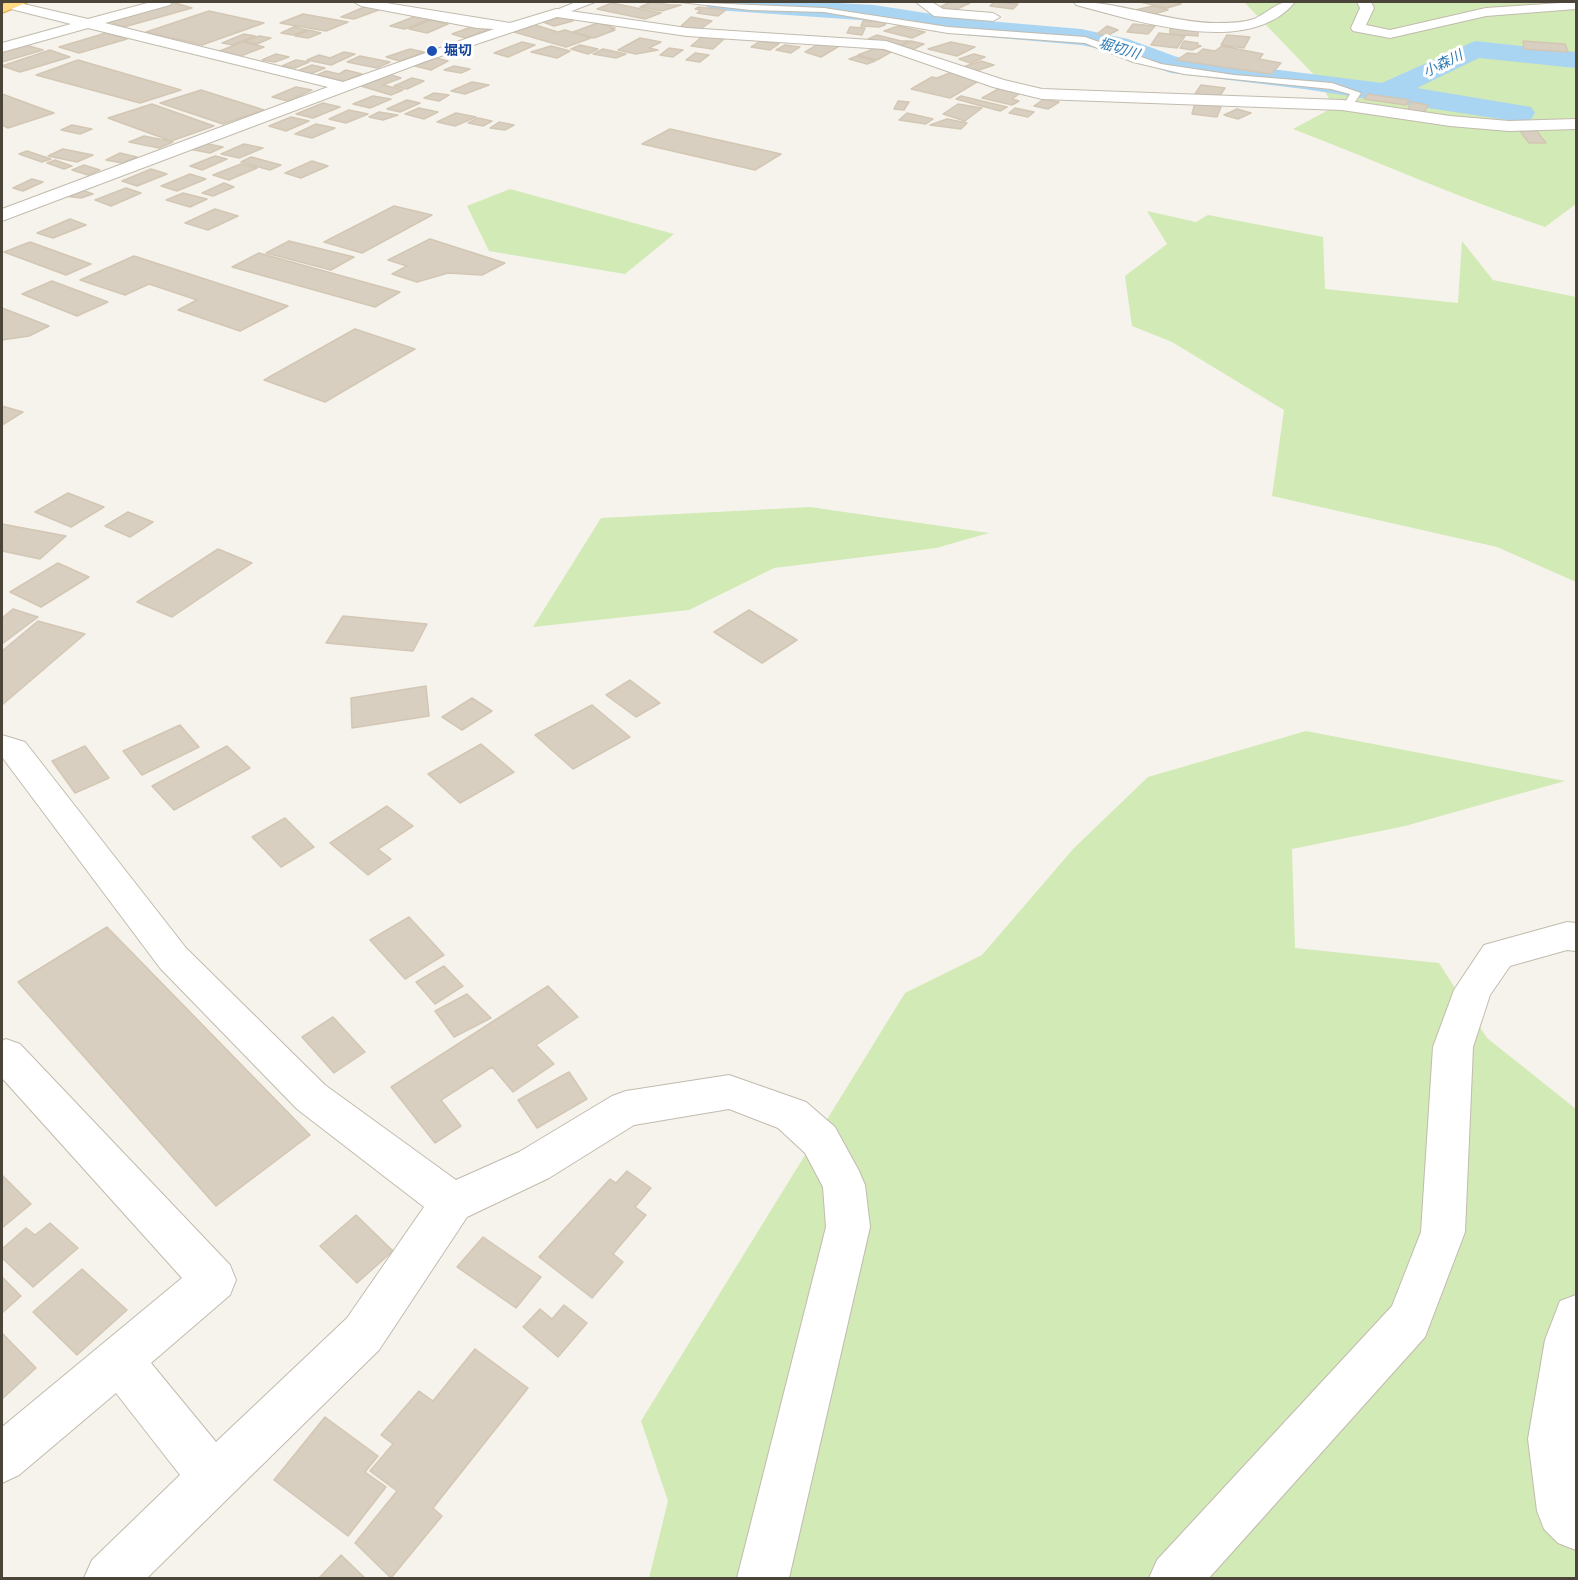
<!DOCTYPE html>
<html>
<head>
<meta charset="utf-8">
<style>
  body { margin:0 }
  #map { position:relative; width:1578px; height:1580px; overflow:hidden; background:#f6f3ec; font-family:"Work Sans",sans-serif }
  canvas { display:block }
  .frame { position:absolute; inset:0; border:3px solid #4b4439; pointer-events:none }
</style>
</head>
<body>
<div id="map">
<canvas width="1578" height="1580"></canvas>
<div class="frame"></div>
</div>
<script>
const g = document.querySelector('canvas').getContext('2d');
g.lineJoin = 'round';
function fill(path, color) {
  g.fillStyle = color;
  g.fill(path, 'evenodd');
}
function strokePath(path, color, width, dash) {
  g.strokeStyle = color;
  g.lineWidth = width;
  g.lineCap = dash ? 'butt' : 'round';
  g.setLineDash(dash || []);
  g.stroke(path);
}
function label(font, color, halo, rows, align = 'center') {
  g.font = font + ' "Work Sans","Noto Sans JP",sans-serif';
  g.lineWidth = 6;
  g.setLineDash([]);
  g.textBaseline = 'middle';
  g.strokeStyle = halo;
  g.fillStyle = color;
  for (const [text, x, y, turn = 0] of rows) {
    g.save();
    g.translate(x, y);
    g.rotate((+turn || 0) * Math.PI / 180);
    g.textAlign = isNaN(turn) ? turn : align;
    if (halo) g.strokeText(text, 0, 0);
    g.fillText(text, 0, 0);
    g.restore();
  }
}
fill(new Path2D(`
  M1244,2H1576V204L1545,227C1459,198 1377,161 1293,129L1334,107L1317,78Z
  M510,189L674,234L625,274L489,251L467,206Z
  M1147,211L1196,222L1208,215L1323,237L1325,289L1458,303L1462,241L1493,280L1576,297V582L1497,547L1272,496L1284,410L1172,342L1132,326L1125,276L1167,244Z
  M810,507L989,533L936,548L774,568L689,610L533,627L601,518Z
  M1306,731L1565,781L1405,826L1292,849L1295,948L1439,963L1487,1038L1576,1109V1368L1570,1434L1576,1437V1578H649L668,1501L641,1421L905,993L982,955L1074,848L1148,777Z`), '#d2eab5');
fill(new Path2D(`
  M703,2H819L874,5L964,19L1081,29L1128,39L1177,57L1382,83L1475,41L1576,52V68L1479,58L1417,88L1531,107L1535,113L1531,119L1520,122L1304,89L1171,73L1110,51L1081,45L964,35L874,21L716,10L707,7Z`), '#a9d4f2');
const building = new Path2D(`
  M172,2L192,8L124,27L104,20Z
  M652,2L670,5H681L662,11L640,7Z
  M950,2H962L970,3L955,10L940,7Z
  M994,2L1018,4L1013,9L990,6Z
  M1140,2H1173L1181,4L1167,8Z
  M612,3L661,13L645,19L597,9Z
  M369,5L384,8L354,19L341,17Z
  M1153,6L1168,10L1150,15L1135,10Z
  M698,7L726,10L718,16L697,13L701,10L695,9Z
  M209,11L264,23L202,45L146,32Z
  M303,14L348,22L326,31L280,23Z
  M416,16L430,19L405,29L390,26Z
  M561,17L573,21L554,26L543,22Z
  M691,17L712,21L699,30L680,27Z
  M430,20L448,24L427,33L409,29Z
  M863,21L886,22L885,25L879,27L861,26Z
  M598,23L615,28L611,29L615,30L594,38L573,32Z
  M1133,24L1155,26L1148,34L1127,32Z
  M535,25L558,32L565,30L591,38L566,47L514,32Z
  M474,26L488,30L465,38L452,34Z
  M898,26L925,32L912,38L884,31Z
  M1107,26L1118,30L1108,35L1097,34Z
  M1170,26L1198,28V36L1170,34Z
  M294,27L307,30L293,35L281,33Z
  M850,27L865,28L862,35L847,33Z
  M309,30L321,33L308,38L295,36Z
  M106,33L127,39L79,53L59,47Z
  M1159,33L1185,36L1177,48L1151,45Z
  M244,34L255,36L233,45L222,43Z
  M704,35L725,38L713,49L691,46Z
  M877,35L901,41H909L898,46L868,39Z
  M1227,35L1250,37L1244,48L1221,45Z
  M259,36L271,38L257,44L245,41Z
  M640,38L661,42L649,48L658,50L636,54L618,50Z
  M760,41L779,44L770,50L751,47Z
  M911,41L924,44L914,49L901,46Z
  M1184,41L1198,43L1197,45L1201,46L1192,50L1180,48Z
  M1523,41L1565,44L1568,52L1524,49Z
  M243,42L264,47L238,57L217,52Z
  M522,42L535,45L508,57L494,53Z
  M822,42L841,45L821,57L805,52Z
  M951,42L975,47L957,56L928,49Z
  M22,44L43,50L2,62V50Z
  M580,45L598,49L588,54L571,49Z
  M785,45L800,47L791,53L776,50Z
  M551,46L570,51L557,58L531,52Z
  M1222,46L1263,54L1259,59L1281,63L1271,74L1177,60L1187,53L1197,54L1203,49L1215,51Z
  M669,48L683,50L673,57L660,55Z
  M876,48L891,52L877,60L858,55Z
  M410,49L424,52L400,61L386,57Z
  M603,49L626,54L616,58L593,54Z
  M50,50L70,57L20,72L2,66Z
  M344,52L355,54L331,65L307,60L319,55L330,58Z
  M695,53L709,55L700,62L686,60Z
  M276,54L289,57L275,62L262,60Z
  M974,54L985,57L970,63L959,59Z
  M360,56L390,62L377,68L347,62Z
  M857,56L875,61L867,64L849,59Z
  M436,58L448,61L431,70L415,66Z
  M78,60L181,90L140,103L36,75Z
  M296,60L309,62L295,68L282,66Z
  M981,61L994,65L976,71L963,67Z
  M312,65L325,68L308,75L295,72Z
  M454,66L470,69L461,73L444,70Z
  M346,70L362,74L345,81L317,75L326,71L339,74Z
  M952,72L982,79L950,98L911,89L932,77L937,78Z
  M391,75L401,78L383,85L403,90L391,95L361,86Z
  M412,78L424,81L407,89L394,86Z
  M472,82L489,85L465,94L451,91Z
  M1201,85L1225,88L1219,97L1195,94Z
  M296,87L312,90L288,101L272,97Z
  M1002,87L1022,92L1012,99L1019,101L1012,105L982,98Z
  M201,90L264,110L223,124L160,103Z
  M434,93L449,95L439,101L424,98Z
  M2,94L54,113L8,128L2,125Z
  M1368,94L1409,100L1406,105L1364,99Z
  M373,96L391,99L370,108L353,104Z
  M961,96L1007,107L1000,111L956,99Z
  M1044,99L1059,102L1048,109L1034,106Z
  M407,100L420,103L400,112L387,109Z
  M898,101L909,102L904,110L894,109Z
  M1411,102L1428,105L1423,115L1407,112Z
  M323,103L340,107L313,118L296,114Z
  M1195,103L1221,107L1217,117L1192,114Z
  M152,104L214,126L171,141L108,118Z
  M958,104L982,108L965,121L943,114Z
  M419,108L438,112L424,119L405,114Z
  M1015,108L1034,112L1028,117L1009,113Z
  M1237,109L1251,113L1238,119L1224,115Z
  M349,110L368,114L346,123L329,119Z
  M379,112L398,115L383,120L369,117Z
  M456,113L476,117L455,126L437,122Z
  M907,113L933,119L926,124L899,120Z
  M291,117L309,121L286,131L269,126Z
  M478,118L492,121L483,126L468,123Z
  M947,119L967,123L961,129L930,125Z
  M499,122L514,125L505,130L490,128Z
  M316,124L335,128L312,138L295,134Z
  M72,125L92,129L80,134L61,130Z
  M670,129L781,154L755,170L642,144Z
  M1520,131H1537L1546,143H1529Z
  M144,136L173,142L159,148L129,142Z
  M203,143L223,147L210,153L189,149Z
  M244,144L263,148L239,158L221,154Z
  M63,149L93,155L77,162L48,156Z
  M27,151L51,159L42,162L19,154Z
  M120,153L137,157L122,163L106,160Z
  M215,156L227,159L202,170L190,166Z
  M251,157L281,165L270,170L241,162Z
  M55,160L72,166L64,169L47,163Z
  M312,161L328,166L301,178L285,173Z
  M241,164L257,168L229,180L213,175Z
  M84,165L100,170L88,175L72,170Z
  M151,169L167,174L137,186L122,181Z
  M190,174L206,179L177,191L161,186Z
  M32,179L43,182L23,191L13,188Z
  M224,183L234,187L213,196L202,193Z
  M126,188L141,193L111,206L95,200Z
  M82,190L93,194L81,198L64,196Z
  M183,193L207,199L190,207L166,200Z
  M394,206L432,215L362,253L324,242Z
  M215,209L238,216L208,230L185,223Z
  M70,219L86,225L53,238L37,233Z
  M430,239L505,263L482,275L448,273L417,282L392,274L407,266L388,260Z
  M289,241L354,257L331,270L266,253Z
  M30,242L91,264L66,275L4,252Z
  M259,253L400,292L375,307L232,267Z
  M134,256L288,306L240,331L178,310L197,300L149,284L125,295L80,280Z
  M52,281L108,302L77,316L22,294Z
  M2,308L49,326L29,336L2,340Z
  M355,329L415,349L325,402L264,380Z
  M2,406L23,412L2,425Z
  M68,493L104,507L71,527L35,512Z
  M128,512L153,522L130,537L105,526Z
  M2,524L66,536L40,559L2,551Z
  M218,549L252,563L172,617L137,602Z
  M58,563L89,577L41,607L10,592Z
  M13,609L38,617L2,644V618Z
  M749,610L797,640L762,663L714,632Z
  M343,616L427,624L413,651L326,643Z
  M38,621L85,634L2,705V651Z
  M630,680L660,703L636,717L606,695Z
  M426,686L429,716L352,728L351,698Z
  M472,698L492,711L462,730L442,717Z
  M592,705L630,737L573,769L535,735Z
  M180,725L199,747L142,775L123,751Z
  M481,744L514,772L460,803L428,774Z
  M85,746L109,778L75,793L52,761Z
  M227,746L250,768L174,810L152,786Z
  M387,806L413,826L378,849L391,859L368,875L330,843Z
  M285,818L314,847L281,867L252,837Z
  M409,917L444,955L405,979L370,940Z
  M107,927L310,1135L216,1206L18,982Z
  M444,966L463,986L435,1004L416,982Z
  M548,986L578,1017L536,1045L554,1064L513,1092L492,1067L441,1100L461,1126L435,1143L391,1087Z
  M467,994L491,1018L454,1037L435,1011Z
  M333,1017L365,1052L334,1073L302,1037Z
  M569,1072L587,1099L537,1128L518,1100Z
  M627,1171L651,1188L635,1207L646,1215L613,1254L623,1262L592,1298L539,1257L610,1179L616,1183Z
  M2,1175L31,1204L2,1228Z
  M356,1215L393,1251L357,1283L320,1246Z
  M50,1223L78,1248L33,1287L2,1258V1249L26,1228L35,1235Z
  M483,1237L541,1277L516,1308L457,1267Z
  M82,1269L127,1310L77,1355L33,1312Z
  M2,1277L21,1296L2,1313Z
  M564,1305L587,1323L558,1357L523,1327L540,1309L552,1319Z
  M2,1333L36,1368L2,1399Z
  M475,1349L528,1388L433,1508L442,1516L391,1578L355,1543L397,1491L370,1471L393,1444L381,1435L419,1391L433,1401Z
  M325,1417L378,1456L365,1472L386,1487L348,1536L274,1480Z
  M341,1555L365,1578H319Z`);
fill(building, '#d8cfc1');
strokePath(building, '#d3c7b4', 1.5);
const service = new Path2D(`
  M680,2L824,8L948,27L1085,37L1161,64L1234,75L1332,83L1361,93L1351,108L1348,109L1343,106L1350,94L1331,89L1184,74L1133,62L1085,43L948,33L824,12L750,10Z`);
const minor = new Path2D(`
  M7,2H15L88,19L151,2H172L170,5L105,23L343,82L494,29L477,28L361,6L354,2H380L510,23L556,9L687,28L886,41L1004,80L1042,89L1342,100L1450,116L1509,121L1576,119V129L1509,131L1450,126L1342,110L1042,99L993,87L884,49L687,36L557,17L426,61L2,221V209L328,87L88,28L2,52V43L71,24L7,8Z
  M916,2H932L943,9L993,13L1000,17L993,21L934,16Z
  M1074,2C1115,0 1170,23 1217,23C1229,23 1242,23 1254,19C1270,12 1277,0 1295,2C1248,59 1135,20 1076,5Z
  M1357,2H1371L1374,8L1366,25L1390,30L1486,8L1576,2V9L1486,16L1390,38L1353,31L1351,28L1360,8Z
  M2,735L25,742L186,948L325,1085L456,1180L519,1152L612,1096L626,1091L729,1075L806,1102L835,1127L859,1171L865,1185L870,1227L789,1578H737L826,1227L823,1187L805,1153L778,1128L729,1109L634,1125L549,1178L467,1217L379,1350L147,1578H84L92,1560L180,1475L116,1393L19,1475L2,1483V1427L182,1278L2,1078V1041L6,1039L20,1044L230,1265L236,1280L230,1295L151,1363L216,1442L347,1318L424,1207L297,1109L160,968L2,757Z
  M1567,922L1576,923V951L1567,950L1510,966L1490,995L1473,1047L1465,1232L1425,1337L1209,1578H1149L1157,1560L1392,1306L1421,1232L1433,1047L1454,990L1484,945Z
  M1576,1295V1550L1558,1543L1544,1529L1537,1511L1528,1439L1545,1340L1560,1301Z`);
const tertiary = new Path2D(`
  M576,2H595L556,17L549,13Z`);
const trunk = new Path2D(`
  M9,2H28L2,13V4Z`);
strokePath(service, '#c2bbae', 2);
strokePath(minor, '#c2bbae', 2);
strokePath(tertiary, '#c2bbae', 2);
strokePath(trunk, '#e0a43c', 2);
fill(service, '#fff');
fill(minor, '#fff');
fill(tertiary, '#fff');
fill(trunk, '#ffd985');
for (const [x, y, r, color] of [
  [432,51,6,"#1a4fb4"]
]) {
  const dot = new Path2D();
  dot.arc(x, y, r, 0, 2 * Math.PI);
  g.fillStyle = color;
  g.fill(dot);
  strokePath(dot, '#fff', 2);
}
label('italic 14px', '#2e7ab2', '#fff', [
  ["堀切川",1119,49,17],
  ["小森川",1443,64,-26]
]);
label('bold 14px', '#164399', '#fff', [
  ["堀切",444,51]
], 'left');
</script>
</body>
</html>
